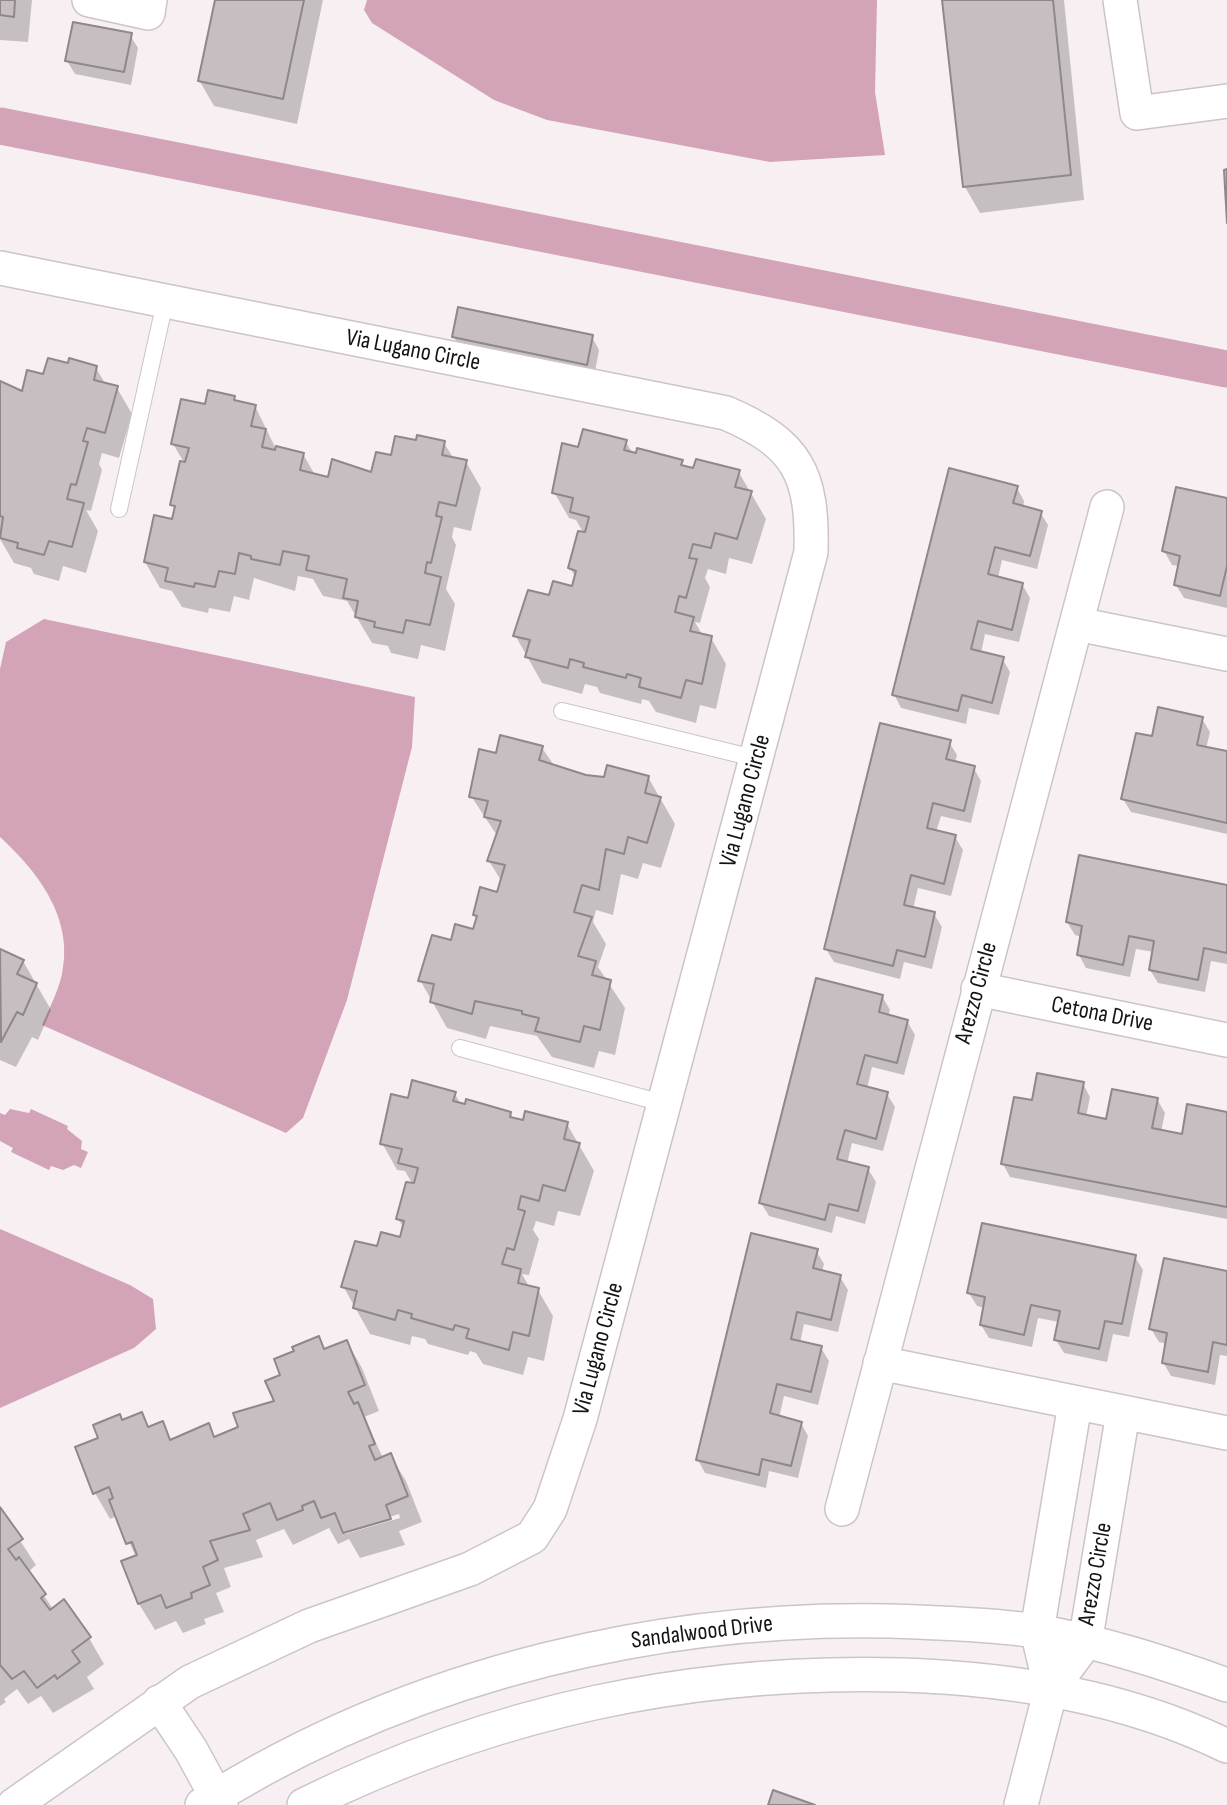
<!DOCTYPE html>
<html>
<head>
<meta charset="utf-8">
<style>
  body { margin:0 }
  canvas { display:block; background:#f8eff3 }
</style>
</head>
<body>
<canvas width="1227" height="1805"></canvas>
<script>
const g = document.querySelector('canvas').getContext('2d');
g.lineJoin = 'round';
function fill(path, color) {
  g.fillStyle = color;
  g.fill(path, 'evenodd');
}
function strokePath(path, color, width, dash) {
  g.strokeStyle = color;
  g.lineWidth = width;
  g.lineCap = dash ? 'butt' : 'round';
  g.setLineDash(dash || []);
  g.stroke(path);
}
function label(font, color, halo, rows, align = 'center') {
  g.font = font + ' "Sofia Sans Condensed",sans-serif';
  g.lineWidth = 5;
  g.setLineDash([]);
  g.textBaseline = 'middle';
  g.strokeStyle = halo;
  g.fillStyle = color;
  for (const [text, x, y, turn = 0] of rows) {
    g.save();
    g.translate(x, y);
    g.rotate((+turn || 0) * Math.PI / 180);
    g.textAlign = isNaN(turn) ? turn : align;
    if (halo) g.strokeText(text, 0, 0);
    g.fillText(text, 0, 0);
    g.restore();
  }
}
fill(new Path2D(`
  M367,0H877L875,92L885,155L770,162L547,120L494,100L372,23L364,10Z
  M44,619L415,697L412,747L347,1000L303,1118L286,1133L42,1025C49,1009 58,992 62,974C74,918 38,872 0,837V669L6,642Z
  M10,1109L29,1113L31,1109L68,1126L67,1129L82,1141L81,1149L88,1152L81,1168L74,1165L63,1170L51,1166L49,1170L11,1152L13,1148L0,1141V1113L5,1115Z
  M0,1229L130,1285L153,1299L156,1329L134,1348L0,1408Z`), '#d3a4b7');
fill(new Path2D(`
  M0,0H32L28,42L0,40Z
  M216,0H323L297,124L214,106L199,80Z
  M945,0H1064L1084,200L980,213L965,187Z
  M130,35L138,48L131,85L75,74L67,61Z
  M454,337H592L599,350L594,377L461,350Z
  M96,368L106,385L117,388L132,414L119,458L102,453L99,464L102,470L91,511L86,510L98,531L86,573L63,566L59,581L34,574L31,568L14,563L0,539V385L23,393L44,376Z
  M234,397L237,403L255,406L277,451L303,454L315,475L330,479L372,474L418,443H444L454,459L466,462L481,488L471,531L454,527L452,537L456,545L446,589L455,604L445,651L421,645L418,659L391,653L388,646L372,643L347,601L323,596L313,579L298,576L295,591L254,578L249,600L234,596L230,612L209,608L208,613L182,607L172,591L160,588L145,562L173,521L175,511L172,504L185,464L173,444L206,406Z
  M626,442L633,454L681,461L685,468L738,471L766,519L752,564L729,558L726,574L708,569L705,578L710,587L700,623L695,622L703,636L711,638L726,664L716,709L700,705L696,723L656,712L649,701L642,699L641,704L600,693L597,687L585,684L582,694L542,683L515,635L550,597L573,588L576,578L570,568L584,534L576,520L569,518L554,492L563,445L579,449Z
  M1017,488L1024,501L1023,508L1040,512L1048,525L1037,569L1002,560L998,578L1022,584L1030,598L1019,642L985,634L981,653L1002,658L1010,672L999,715L969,708L966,724L901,708L894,694Z
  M1227,500V608L1184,598L1176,585L1180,566L1172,565L1164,551Z
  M1202,719L1210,732L1206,749L1227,754V834L1131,812L1123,799Z
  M949,742L957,755L955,763L973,767L981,781L971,823L941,816L936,832L955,837L963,850L951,896L918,888L913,909L934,914L942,927L932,969L904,962L900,979L834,962L826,949Z
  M542,748L556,768L605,779L648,777L675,824L661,868L643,863L638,879L621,874L613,915L596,910L593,922L606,944L598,967L625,1008L615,1055L599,1051L594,1068L552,1057L537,1036L490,1026L486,1039L447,1028L420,980L452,942L475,931L478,920L475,915L499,894L502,882L489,861L498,837L471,796L497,755Z
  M1227,887V964L1211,961L1205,992L1158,983L1150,970L1154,952L1136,949L1130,977L1086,968L1079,955L1082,937L1075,935L1067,922Z
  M0,951L23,961L51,1010L38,1040L32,1037L16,1067L0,1060Z
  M882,996L890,1010L888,1016L907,1021L915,1035L904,1075L872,1067L867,1089L887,1094L895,1107L883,1151L852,1143L847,1164L868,1169L876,1182L865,1224L836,1216L832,1233L769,1216L761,1203Z
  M1083,1084L1090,1097L1086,1117L1108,1121L1157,1099L1165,1113L1161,1132L1183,1136L1227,1114V1219L1010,1177L1003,1164L1033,1103Z
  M455,1094L461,1105L510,1113L514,1120L567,1124L594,1171L580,1216L558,1211L554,1226L536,1221L533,1230L539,1239L529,1275L522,1274L530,1288L538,1290L553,1316L544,1361L528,1357L523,1375L483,1364L476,1353L470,1351L468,1355L428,1344L425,1339L412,1336L410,1345L370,1334L343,1286L378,1248L401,1239L404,1228L398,1219L413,1185L405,1171L397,1170L382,1143L409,1100Z
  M816,1251L824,1264L822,1272L840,1277L848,1290L838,1332L804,1324L800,1343L821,1348L829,1361L818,1405L784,1396L779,1418L801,1423L808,1436L798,1478L769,1471L766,1488L705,1473L698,1460Z
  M1135,1257L1143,1270L1129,1337L1113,1334L1107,1362L1064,1353L1056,1340L1059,1322L1038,1318L1032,1347L989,1338L981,1325L985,1308L977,1306L969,1293Z
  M1227,1273V1356L1220,1355L1215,1385L1171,1376L1163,1362L1167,1344L1159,1342L1151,1329Z
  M318,1338L325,1350L347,1342L362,1368L379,1411L364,1417L383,1458L390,1455L406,1481L422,1522L399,1531L405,1545L360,1558L349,1539L338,1544L329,1528L293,1545L284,1529L256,1540L263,1557L224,1568L231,1587L216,1593L224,1612L204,1619L206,1624L183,1633L176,1621L155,1630L139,1604L123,1562L136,1557L117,1516L110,1519L95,1493L100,1439L122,1422L141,1415L150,1429L162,1423L172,1441L208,1425L215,1438L240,1428L276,1402L282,1376L296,1352ZM399,1514L400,1518L345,1534V1531Z
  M0,1510L36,1565L28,1572L53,1609L89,1638L104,1664L87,1677L94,1689L53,1713L41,1696L28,1704L17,1689L4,1699L6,1702L0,1706Z`), '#0003');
strokePath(new Path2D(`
  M0,126L1227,369`), '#d3a4b7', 37);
const building = new Path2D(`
  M0,0H15L14,17L0,15Z
  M215,0H304L283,99L198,81Z
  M942,0H1053L1071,175L963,187Z
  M73,22L132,33L124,72L65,61Z
  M1227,169V223L1224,170Z
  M458,307L593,335L587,365L452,337Z
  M48,358L68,363L69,358L97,366L94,380L118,386L105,433L87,428L83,441L88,442L76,485L71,484L67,499L84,503L72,547L49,541L44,555L17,548L18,543L0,538L3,517L0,516V381L22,391L27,370L43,374Z
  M208,390L235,396L234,400L256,405L251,426L266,429L262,447L275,450L276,446L304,453L300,470L328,477L332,459L371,472L376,452L391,455L395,436L416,440L417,435L445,441L442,455L467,460L456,506L439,502L436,516L442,517L431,563L427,562L425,573L441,577L430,625L406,620L403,633L374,627L375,622L355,617L358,601L343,598L347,579L306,570L309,556L283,551L280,565L251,559V556L239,553L235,574L219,571L215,587L195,583L194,587L165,581L168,568L144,562L154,515L172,519L175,506L170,505L180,461L185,462L189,448L171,444L181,399L205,404Z
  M583,429L627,440L624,450L636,453L637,448L683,460L681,465L693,468L696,459L740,470L735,487L752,491L737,539L715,533L711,548L693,544L689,558L697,559L686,598L679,596L675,612L694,617L690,631L712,636L702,684L686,680L681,698L639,687L641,678L627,674L626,678L583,667L584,663L570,659L568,668L525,657L530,640L513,636L528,590L549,595L553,581L572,586L576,571L568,568L578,531L585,532L589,517L570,512L573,498L552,493L562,443L578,447Z
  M949,468L1018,486L1013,503L1042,511L1030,556L995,547L988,574L1023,583L1012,630L978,621L971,649L1004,657L992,703L962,695L958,711L892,695Z
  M1176,487L1227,498V566L1220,596L1174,585L1180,556L1162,551Z
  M1158,707L1203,717L1197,745L1227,751V823L1121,799L1136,733L1152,736Z
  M880,723L951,740L946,759L975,766L964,811L933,803L927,828L956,835L944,884L911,875L904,905L935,912L925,957L897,950L893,966L824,949Z
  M500,735L543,746L539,760L586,775L604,777L607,765L649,776L645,793L661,797L647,843L628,837L624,854L606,849L599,890L582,885L574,912L592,917L578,956L596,961L592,975L611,980L600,1030L584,1026L580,1042L535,1031L539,1018L522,1014V1011L475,1001L472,1014L430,1002L434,984L418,981L432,935L451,940L455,924L473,929L477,916L473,915L480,887L497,892L505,865L487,861L501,821L484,817L488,801L469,797L479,749L496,753Z
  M1079,855L1227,885V953L1204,948L1198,980L1149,970L1154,941L1129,936L1123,965L1077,955L1082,926L1066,922Z
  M0,949L24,960L17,974L37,983L23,1015L17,1012L1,1042Z
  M816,978L883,995L879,1012L908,1020L897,1063L865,1055L857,1084L888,1092L876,1139L845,1130L837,1159L869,1167L858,1211L829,1204L825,1220L759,1203Z
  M1037,1073L1084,1082L1078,1113L1106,1119L1112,1089L1158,1098L1152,1128L1182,1134L1187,1104L1227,1112V1207L1001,1164L1014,1097L1032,1100Z
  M412,1080L456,1092L453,1101L465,1104L466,1099L511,1112L510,1117L523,1120L525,1111L568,1122L564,1139L580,1143L565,1191L543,1185L539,1201L521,1196L518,1209L525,1211L514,1250L507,1248L502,1264L521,1269L518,1283L539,1288L529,1336L513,1332L509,1350L466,1338L469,1329L455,1325L453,1330L411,1318L412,1314L398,1310L395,1320L353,1308L357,1291L341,1287L355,1241L377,1246L381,1232L400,1237L404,1221L396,1219L406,1182L414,1183L418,1168L398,1163L402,1149L380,1144L391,1094L408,1098Z
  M982,1223L1136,1255L1122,1324L1105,1321L1099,1349L1054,1340L1060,1311L1031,1305L1024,1335L980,1325L985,1297L967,1293Z
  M751,1233L818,1249L813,1268L841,1275L831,1320L797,1312L791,1339L822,1346L811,1392L777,1384L770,1413L802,1422L791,1466L762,1459L759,1475L696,1460Z
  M1164,1258L1227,1271V1345L1213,1342L1208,1372L1162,1363L1167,1333L1149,1329Z
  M319,1336L324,1349L347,1340L365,1385L348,1392L354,1404L358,1402L375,1444L369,1446L375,1460L391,1453L408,1496L386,1505L391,1519L343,1533L335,1513L321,1518L314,1501L302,1506L303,1510L277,1520L270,1503L243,1514L250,1530L210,1541L218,1560L203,1567L210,1585L191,1593L192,1598L166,1608L161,1595L138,1604L121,1561L137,1555L132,1542L126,1544L109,1500L113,1498L109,1487L93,1494L75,1447L98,1438L93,1425L120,1414L122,1420L142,1412L148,1427L163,1421L170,1440L209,1423L214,1437L238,1427L233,1413L274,1401L265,1381L280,1375L274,1359L294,1351L292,1347Z
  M0,1507L23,1539L8,1549L16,1560L19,1557L46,1594L41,1598L50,1610L64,1599L91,1637L72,1651L80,1662L57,1679L55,1675L37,1688L24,1671L12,1679L0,1665Z
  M773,1790L815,1805H768Z`);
fill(building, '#c6bec1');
strokePath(building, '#8f878a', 2);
const service = new Path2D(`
  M119,509L165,302
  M562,711L758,759
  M460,1048L666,1104`);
const minor = new Path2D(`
  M89,0L148,13L150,0
  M1120,0L1137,113L1227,101
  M0,268L726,413C798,444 813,474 811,552L580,1419L550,1509L532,1537L470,1569L309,1626L190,1682L14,1805
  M1077,624L1227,654
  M978,989L1227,1040
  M880,1363L1227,1433
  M842,1509L1107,507
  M1051,1689L1037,1631L1075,1404
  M159,1702L191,1750L221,1805
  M202,1805C412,1672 672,1611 919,1622C958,1624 998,1625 1036,1631C1101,1642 1165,1663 1227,1685
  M304,1805C495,1711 691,1669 903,1675C1015,1679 1126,1697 1227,1746
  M1021,1805L1051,1689L1085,1643L1123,1413`);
strokePath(service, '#ccc4c7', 18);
strokePath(minor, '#ccc4c7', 36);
strokePath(service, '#fff', 16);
strokePath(minor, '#fff', 33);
label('24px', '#141213', '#fff', [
  ["Via Lugano Circle",413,351,11],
  ["Via Lugano Circle",746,801,-75],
  ["Arezzo Circle",977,993,-75],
  ["Cetona Drive",1102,1015,11],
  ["Via Lugano Circle",599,1349,-75],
  ["Arezzo Circle",1096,1574,-80],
  ["Sandalwood Drive",702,1633,-7]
]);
</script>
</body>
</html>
